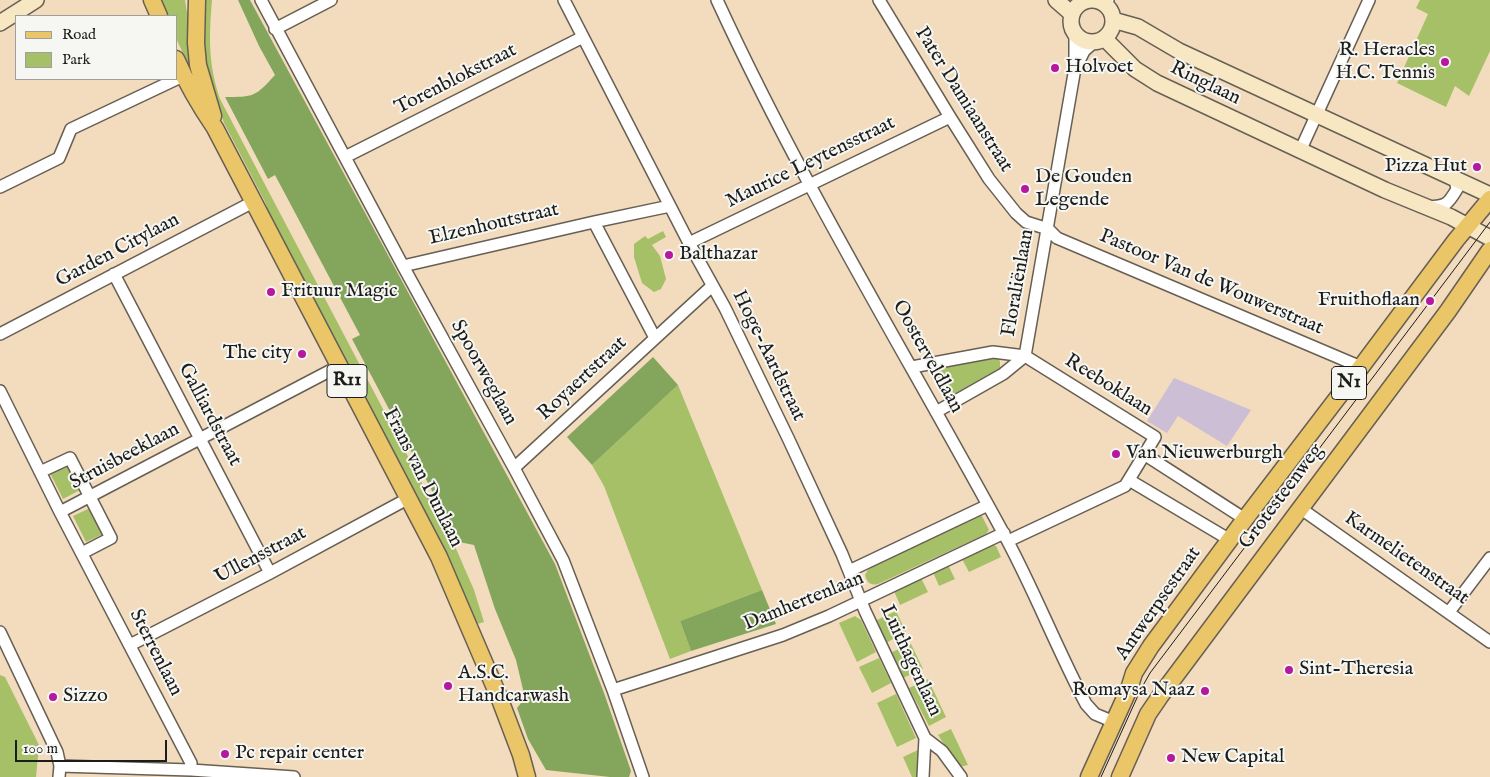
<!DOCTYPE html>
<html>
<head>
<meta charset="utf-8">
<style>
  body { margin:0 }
  #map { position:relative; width:1490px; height:777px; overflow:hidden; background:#f3dbbd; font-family:"IM FELL English",serif }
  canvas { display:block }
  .legend { position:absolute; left:15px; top:15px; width:162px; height:65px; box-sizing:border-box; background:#f6f6f2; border:1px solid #9f9f9c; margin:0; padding:6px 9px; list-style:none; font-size:15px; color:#1c1c1c }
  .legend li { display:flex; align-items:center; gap:10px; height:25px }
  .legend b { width:25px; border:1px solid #9f9f9c }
  .scale { position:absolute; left:15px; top:740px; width:152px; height:22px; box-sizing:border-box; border:2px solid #1c1c1c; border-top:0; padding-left:6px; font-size:15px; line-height:18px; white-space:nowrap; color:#1c1c1c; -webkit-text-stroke:4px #f6f6f2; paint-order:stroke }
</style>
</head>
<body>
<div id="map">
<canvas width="1490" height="777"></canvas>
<ul class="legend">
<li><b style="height:6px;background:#eac669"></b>Road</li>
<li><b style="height:14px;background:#a6c067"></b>Park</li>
</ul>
<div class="scale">100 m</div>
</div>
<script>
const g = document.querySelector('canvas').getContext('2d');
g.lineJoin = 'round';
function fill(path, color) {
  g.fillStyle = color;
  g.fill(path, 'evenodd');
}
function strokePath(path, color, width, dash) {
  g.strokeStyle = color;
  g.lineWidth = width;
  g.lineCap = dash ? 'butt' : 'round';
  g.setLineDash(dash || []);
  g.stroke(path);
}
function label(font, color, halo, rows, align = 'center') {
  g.font = font + ' "IM FELL English",serif';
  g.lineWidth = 4;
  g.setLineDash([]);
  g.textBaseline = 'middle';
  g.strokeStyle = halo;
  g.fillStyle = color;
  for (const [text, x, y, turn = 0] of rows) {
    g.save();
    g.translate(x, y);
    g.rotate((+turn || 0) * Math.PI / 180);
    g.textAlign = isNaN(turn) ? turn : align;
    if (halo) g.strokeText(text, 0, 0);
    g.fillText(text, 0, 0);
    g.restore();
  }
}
fill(new Path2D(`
  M1174,378L1251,410L1227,446L1178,416L1167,433L1147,421Z`), '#ccbed4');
fill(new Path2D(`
  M160,0H185L188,19V50L193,71H191L176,38V16H167Z
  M203,0H212C209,37 208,63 220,99L454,544L474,590L484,622L477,624L445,554L273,224L265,202L224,123L206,70L202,43Z
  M1420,0H1490V51L1469,96L1455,86L1446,107L1397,83L1428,14L1416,8Z
  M663,231L666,237L652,245L660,256L666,279L661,289L654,292L642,283L634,257V244L645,236L648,239Z
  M994,358H997L1000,361V368L950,396C942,395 932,378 934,370L936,369Z
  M678,385L762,590L680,621L691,651L670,659L604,486L592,465Z
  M68,464L80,490L63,499L50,473Z
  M90,508L103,534L86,542L73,516Z
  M980,516H982L989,530L986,534L878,584C870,586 867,582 865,575L869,568Z
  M993,545L996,546L1001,557L969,572L962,559Z
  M948,565L955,579L939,586L933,572Z
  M921,578L928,592L900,605L894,591Z
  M896,611L906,632L886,643L877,620Z
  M855,616L861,620L876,652L857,662L839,623Z
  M911,644L923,669L903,678L892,652Z
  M879,658L891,683L872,693L859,667Z
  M0,675L5,677L39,745L36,777H0Z
  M928,679L946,717L929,726L909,688Z
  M896,694L916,738L897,747L877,703Z
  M951,729L968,765L959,767L938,735Z
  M918,750V777H912L903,757Z`), '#a6c067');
fill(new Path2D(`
  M238,0H250L555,564L604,693L631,771L629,777H610L546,770L528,739L517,708L525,698L516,660L495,609L474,545L459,542L352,339L360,335L275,175L268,179L225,97C254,97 255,97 275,75L259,46Z
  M653,357L678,385L592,465L567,437Z
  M762,590L776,624L691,651L680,621Z`), '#84a65c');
const street = new Path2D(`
  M261,0L403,266L514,468L563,560L613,690L643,777
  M564,0L689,243L725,308L788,438L842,554L865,611L925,738L942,751L961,777
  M717,0C802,185 909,359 1006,538C1035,592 1057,649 1086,704L1095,714L1114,722
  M879,0L950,117L989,179L1016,213L1026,222L1048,229L1057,238L1361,367
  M1105,4L1108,0
  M275,29L331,0
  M1076,67L1084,51L1094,42
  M1300,151L1369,0
  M345,157L583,37
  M0,187L59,158L71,129L183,76
  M1429,207C1447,206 1448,204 1457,189L1455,179
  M594,222L655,338
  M689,243L950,117
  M403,266L594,222L670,206
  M114,274L270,573
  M0,334L253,202
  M1025,356L1075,68V32
  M912,367L993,352L1025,356L1155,437L1125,486L1008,541
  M0,391L60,512L191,763V770
  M936,412L1003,374L1025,356
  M1144,454L1245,519
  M514,468L712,286
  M40,472L70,458L111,538L82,553
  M1129,480L1230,540
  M1300,508L1490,642
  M60,512L339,366
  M849,571L988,505
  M1449,612L1490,558
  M0,632L57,752L60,766L59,777
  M130,645L270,573L409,498
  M613,690L783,635L829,616L1004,533
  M60,766L191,770L294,777
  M923,777L925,738`);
const secondary = new Path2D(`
  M1056,0L1072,14
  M1071 21a21 21 0 1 1 42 0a21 21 0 1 1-42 0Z
  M1113,20L1138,27L1179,51L1490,195
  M0,23L36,0
  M1104,38L1135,69L1157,83L1385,190L1451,217L1490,238`);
const primary = new Path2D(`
  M152,0L159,16
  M197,0L196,43L198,65L213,116
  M176,59C187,84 200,106 215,128L439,557L499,697L521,755L527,777
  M1089,777L1129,689L1134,673L1151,646L1245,519L1361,367L1456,240L1490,199
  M1120,777L1148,714L1161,695L1448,311L1490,250`);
strokePath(street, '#675f54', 14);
strokePath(secondary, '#675f54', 18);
strokePath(primary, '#675f54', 19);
strokePath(street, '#fff', 11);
strokePath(secondary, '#f7e8c3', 15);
strokePath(primary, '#eac669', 16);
strokePath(new Path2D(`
  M1101,777L1141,689L1150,673L1490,222`), '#1c1c1c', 1);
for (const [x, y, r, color] of [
  [1445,62,5,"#b5179e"],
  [1055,68,5,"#b5179e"],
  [1477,167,5,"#b5179e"],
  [1025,189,5,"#b5179e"],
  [669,255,5,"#b5179e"],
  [271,292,5,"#b5179e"],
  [1430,301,5,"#b5179e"],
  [302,354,5,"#b5179e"],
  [1116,454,5,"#b5179e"],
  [1289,670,5,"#b5179e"],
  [448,686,5,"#b5179e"],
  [1205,691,5,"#b5179e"],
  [53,697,5,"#b5179e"],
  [225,754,5,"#b5179e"],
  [1171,758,5,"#b5179e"]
]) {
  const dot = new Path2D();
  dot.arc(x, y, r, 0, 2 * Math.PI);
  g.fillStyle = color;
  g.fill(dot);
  strokePath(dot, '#f6f6f2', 2);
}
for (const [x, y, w] of [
  [347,381,40],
  [1349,383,35]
]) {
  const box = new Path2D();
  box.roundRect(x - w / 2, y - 16.5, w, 33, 4);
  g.fillStyle = '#f6f6f2';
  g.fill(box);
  strokePath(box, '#1c1c1c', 1);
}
label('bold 19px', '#1c1c1c', null, [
  ["R11",347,381],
  ["N1",1349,383]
]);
label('20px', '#1c1c1c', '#f6f6f2', [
  ["R. Heracles",1435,51,"right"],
  ["H.C. Tennis",1435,74,"right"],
  ["Holvoet",1065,68],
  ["Pizza Hut",1467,167,"right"],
  ["De Gouden",1035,178],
  ["Legende",1035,201],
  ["Balthazar",679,255],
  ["Frituur Magic",281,292],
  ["Fruithoflaan",1420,301,"right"],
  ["The city",292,354,"right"],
  ["Van Nieuwerburgh",1126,454],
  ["Sint-Theresia",1299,670],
  ["A.S.C.",458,674],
  ["Handcarwash",458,697],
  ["Romaysa Naaz",1195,691,"right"],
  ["Sizzo",63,697],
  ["Pc repair center",235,754],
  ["New Capital",1181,758]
], 'left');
label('20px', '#1c1c1c', '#f6f6f2', [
  ["Torenblokstraat",456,80,-27],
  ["Ringlaan",1205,84,26],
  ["Pater Damiaanstraat",963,100,58],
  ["Maurice Leytensstraat",811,163,-26],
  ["Elzenhoutstraat",494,225,-13],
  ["Garden Citylaan",118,251,-28],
  ["Floraliënlaan",1019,283,-80],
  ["Pastoor Van de Wouwerstraat",1211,283,23],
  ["Hoge-Aardstraat",768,356,64],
  ["Oosterveldlaan",927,357,61],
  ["Spoorweglaan",483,373,61],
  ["Royaertstraat",583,379,-43],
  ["Reeboklaan",1108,386,32],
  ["Galliardstraat",209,415,62],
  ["Struisbeeklaan",125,457,-28],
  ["Frans van Dunlaan",422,478,63],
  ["Grotesteenweg",1282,497,-53],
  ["Ullensstraat",261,556,-28],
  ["Karmelietenstraat",1406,559,35],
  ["Damhertenlaan",804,602,-22],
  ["Antwerpsestraat",1159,604,-55],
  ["Sterrenlaan",155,653,63],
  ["Luithagenlaan",910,661,65]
]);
</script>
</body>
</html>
